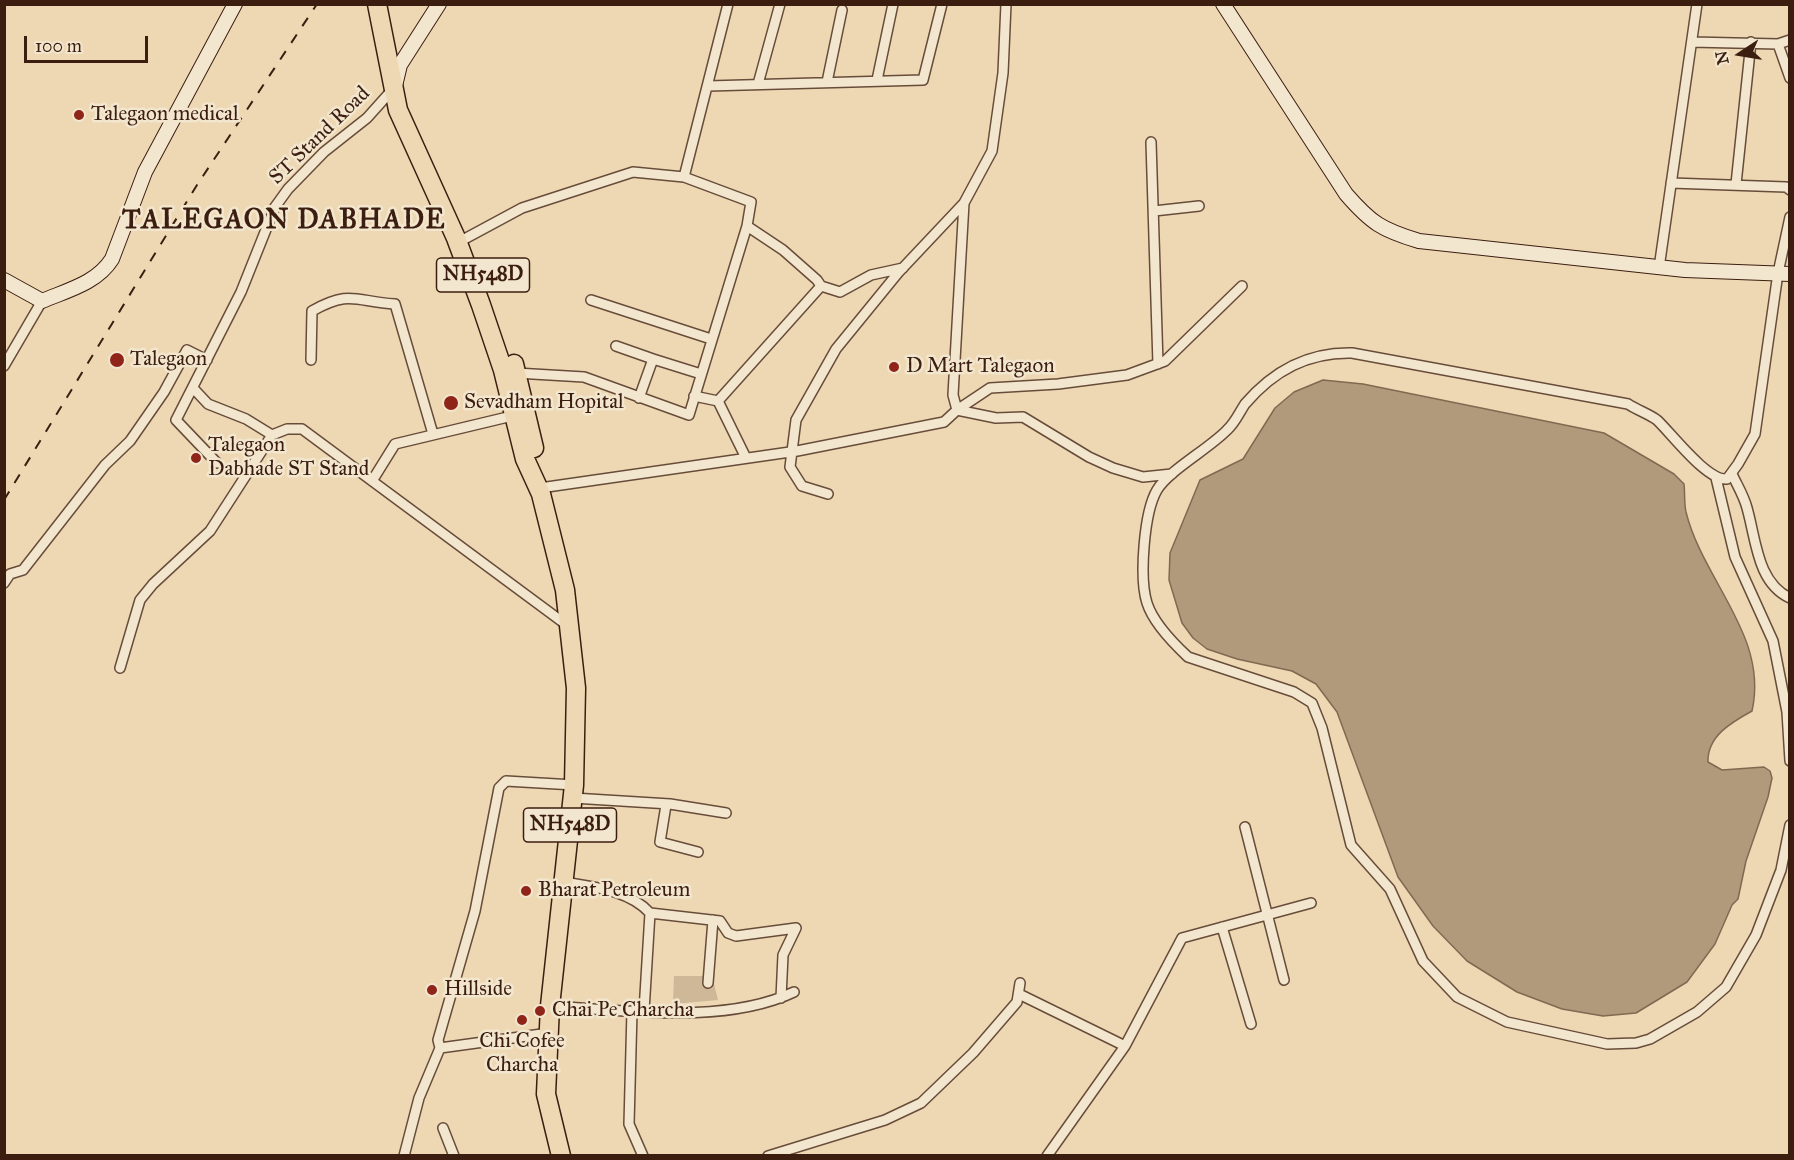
<!DOCTYPE html>
<html>
<head>
<meta charset="utf-8">
<style>
  body { margin:0 }
  #map { position:relative; width:1794px; height:1160px; overflow:hidden; background:#edd8b3; font-family:"IM FELL Great Primer",serif }
  canvas { display:block }
  .frame { position:absolute; inset:0; border:6px solid #3c1e11; pointer-events:none }
  .north { position:absolute; left:1710px; top:24px; width:60px; height:60px; -webkit-text-stroke:4px #f3e6ce; paint-order:stroke; rotate:258deg; font-size:16px; font-weight:700; line-height:24px; text-align:center; color:#3c1e11 }
  .north::after { content:''; display:block; margin:auto; width:21px; height:27px; background:#3c1e11; clip-path:polygon(50% 0,100% 100%,50% 72%,0 100%) }
  .scale { position:absolute; left:24px; top:36px; width:124px; height:27px; box-sizing:border-box; border:3px solid #3c1e11; border-top:0; padding-left:8px; font-size:18px; line-height:21px; white-space:nowrap; color:#3c1e11; -webkit-text-stroke:4px #f3e6ce; paint-order:stroke }
</style>
</head>
<body>
<div id="map">
<canvas width="1794" height="1160"></canvas>
<div class="frame"></div>
<div class="north">N</div>
<div class="scale">100 m</div>
</div>
<script>
const g = document.querySelector('canvas').getContext('2d');
g.lineJoin = 'round';
function fill(path, color) {
  g.fillStyle = color;
  g.fill(path, 'evenodd');
}
function strokePath(path, color, width, dash) {
  g.strokeStyle = color;
  g.lineWidth = width;
  g.lineCap = dash ? 'butt' : 'round';
  g.setLineDash(dash || []);
  g.stroke(path);
}
function label(font, color, halo, rows, align = 'center') {
  g.font = font + ' "IM FELL Great Primer",serif';
  g.lineWidth = 5;
  g.setLineDash([]);
  g.textBaseline = 'middle';
  g.strokeStyle = halo;
  g.fillStyle = color;
  for (const [text, x, y, turn = 0] of rows) {
    g.save();
    g.translate(x, y);
    g.rotate((+turn || 0) * Math.PI / 180);
    g.textAlign = isNaN(turn) ? turn : align;
    if (halo) g.strokeText(text, 0, 0);
    g.fillText(text, 0, 0);
    g.restore();
  }
}
fill(new Path2D(`
  M674,976H712L718,1000L673,1004Z`), '#cfb897');
const water = new Path2D(`
  M1323,380L1363,384L1604,433L1674,474L1684,484C1685,493 1684,503 1686,512C1703,581 1769,636 1752,711C1732,722 1707,736 1708,762L1722,770L1764,767L1770,771L1772,778L1768,797L1746,861L1738,899L1732,905L1715,944L1687,982L1636,1013L1603,1016L1562,1009L1517,992L1467,961L1433,926L1398,877L1337,712L1316,684L1292,671L1237,659L1207,649L1193,638L1182,623L1169,580L1170,553L1200,480L1243,459L1275,408L1294,392Z`);
fill(water, '#b1997c');
strokePath(water, '#826851', 1.5);
const street = new Path2D(`
  M1692,42L1778,44L1790,40
  M1778,44L1790,78
  M877,80L893,4
  M827,82L842,10
  M758,84L780,4
  M708,86L923,80L942,4
  M1151,142L1158,364
  M684,177L728,4
  M1671,183L1786,187L1790,190
  M1736,184L1751,42
  M1154,211L1199,206
  M1790,217L1778,273L1755,434L1738,464L1727,479C1707,481 1672,434 1657,420C1649,414 1637,410 1628,404L1352,353C1308,352 1274,370 1245,404C1239,413 1235,423 1227,430C1210,448 1168,471 1157,490C1144,512 1139,578 1147,603C1153,622 1173,643 1188,657L1294,692L1312,703L1322,728L1351,845L1390,889L1423,961L1457,997L1507,1022L1607,1044L1636,1043L1650,1039L1697,1012L1726,987L1756,935L1781,870L1790,825
  M457,243L522,208L633,172L684,177L751,202L747,226L689,415L584,377L516,373
  M1659,268L1697,4
  M821,286L840,292L871,275L903,268
  M591,300L711,339
  M616,346L653,359
  M311,360L312,311C351,289 356,302 395,304L433,434
  M4,366L42,301
  M193,388L208,404L246,419L272,435L287,429H302L568,626
  M694,396L718,401L821,286L817,280L783,250L747,226
  M639,398L653,359L701,374
  M718,401L746,458
  M957,410L990,388L1058,384L1127,375L1165,361L1242,286
  M957,410L996,418L1023,417L1089,457L1113,468L1143,477L1172,474
  M217,463L176,420L241,292L275,207L288,189L324,152L367,118L393,89
  M1732,474C1737,485 1744,496 1747,508C1756,539 1757,583 1790,598
  M1716,478L1735,557L1773,641L1787,712L1790,761
  M372,481L395,444L512,416
  M540,488L797,451L944,422L957,410L953,395L964,203
  M828,494L802,486L790,467L796,420L836,349L898,273L964,203L992,151L1003,73L1006,4
  M4,583L10,574L23,570L105,465L130,441L164,392L187,350L207,360
  M120,668L140,600L153,584L210,531L272,435
  M573,798L670,804L726,813
  M666,805L660,842L698,852
  M1245,827L1284,980
  M564,882C594,887 629,890 650,913L644,1011
  M650,913L720,921L728,933L736,936L796,928L783,955L781,998
  M1222,927L1251,1024
  M708,983L713,920
  M1019,994L1125,1046L1182,938L1311,903
  M550,1006C625,1010 724,1025 794,992
  M632,1011L629,1124L643,1156
  M440,1048L549,1033
  M443,1128L454,1156
  M404,1156L419,1098L440,1048L438,1040L475,911L499,788L506,781L574,785
  M768,1156L885,1120L921,1103L973,1053L1017,1002L1020,983
  M1047,1156L1125,1046`);
const secondary = new Path2D(`
  M1223,4L1346,194C1371,223 1382,230 1419,241L1685,270L1790,274
  M395,86L400,65L439,4
  M4,280L42,301C68,290 97,283 112,259L145,172L235,4`);
const highway = new Path2D(`
  M377,4L398,110L456,238L481,305L503,370L525,459L541,494L565,590L576,688L574,785L550,1006L546,1094L561,1156
  M514,364L534,448`);
strokePath(street, '#684c3a', 12);
strokePath(secondary, '#3c1e11', 16);
strokePath(highway, '#3c1e11', 21);
strokePath(street, '#f3e6ce', 9);
strokePath(secondary, '#f3e6ce', 14);
strokePath(highway, '#edd8b3', 18);
strokePath(new Path2D(`
  M4,500L197,185L317,4`), '#3c1e11', 2, [10, 10]);
for (const [x, y, r, color] of [
  [79,115,6,"#8f2418"],
  [117,360,8,"#8f2418"],
  [894,367,6,"#8f2418"],
  [451,403,8,"#8f2418"],
  [196,458,6,"#8f2418"],
  [526,891,6,"#8f2418"],
  [432,990,6,"#8f2418"],
  [540,1011,6,"#8f2418"],
  [522,1020,6,"#8f2418"]
]) {
  const dot = new Path2D();
  dot.arc(x, y, r, 0, 2 * Math.PI);
  g.fillStyle = color;
  g.fill(dot);
  strokePath(dot, '#f3e6ce', 2);
}
for (const [x, y, w] of [
  [483,275,93],
  [570,825,93]
]) {
  const box = new Path2D();
  box.roundRect(x - w / 2, y - 17, w, 34, 4.5);
  g.fillStyle = '#f3e6ce';
  g.fill(box);
  strokePath(box, '#3c1e11', 1.5);
}
label('bold 20px', '#3c1e11', null, [
  ["NH548D",483,275],
  ["NH548D",570,825]
]);
label('21px', '#3c1e11', '#f3e6ce', [
  ["Talegaon medical",91,115],
  ["Talegaon",130,360],
  ["D Mart Talegaon",906,367],
  ["Sevadham Hopital",464,403],
  ["Talegaon",208,446],
  ["Dabhade ST Stand",208,470],
  ["Bharat Petroleum",538,891],
  ["Hillside",444,990],
  ["Chai Pe Charcha",552,1011],
  ["Chi Cofee",522,1042,"center"],
  ["Charcha",522,1066,"center"]
], 'left');
label('21px', '#3c1e11', '#f3e6ce', [
  ["ST Stand Road",320,136,-44]
]);
g.letterSpacing = '1.5px';
label('bold 27px', '#3c1e11', '#f3e6ce', [
  ["TALEGAON DABHADE",284,221]
]);
g.letterSpacing = '0px';
</script>
</body>
</html>
